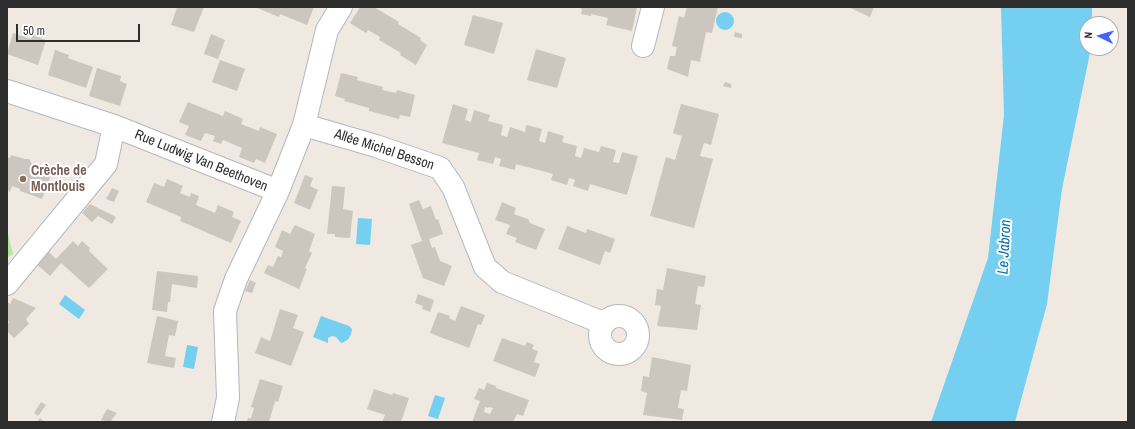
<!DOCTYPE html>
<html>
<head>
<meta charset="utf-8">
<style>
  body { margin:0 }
  #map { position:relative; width:1135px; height:429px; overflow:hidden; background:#efe9e1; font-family:"Archivo Narrow",sans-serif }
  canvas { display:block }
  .frame { position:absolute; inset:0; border:8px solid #2e2e2e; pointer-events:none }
  .north { position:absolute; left:1079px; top:16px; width:40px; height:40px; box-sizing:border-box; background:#fff; border:1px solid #ababab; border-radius:50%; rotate:275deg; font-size:11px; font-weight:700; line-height:16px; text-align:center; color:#2e2e2e }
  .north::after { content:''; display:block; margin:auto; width:14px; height:18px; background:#4264fb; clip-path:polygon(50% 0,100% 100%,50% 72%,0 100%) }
  .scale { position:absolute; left:16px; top:24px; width:124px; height:18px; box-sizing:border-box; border:2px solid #2e2e2e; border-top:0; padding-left:5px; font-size:12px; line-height:14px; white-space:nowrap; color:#2e2e2e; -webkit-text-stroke:3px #fff; paint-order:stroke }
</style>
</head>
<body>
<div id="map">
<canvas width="1135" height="429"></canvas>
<div class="frame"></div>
<div class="north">N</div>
<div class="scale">50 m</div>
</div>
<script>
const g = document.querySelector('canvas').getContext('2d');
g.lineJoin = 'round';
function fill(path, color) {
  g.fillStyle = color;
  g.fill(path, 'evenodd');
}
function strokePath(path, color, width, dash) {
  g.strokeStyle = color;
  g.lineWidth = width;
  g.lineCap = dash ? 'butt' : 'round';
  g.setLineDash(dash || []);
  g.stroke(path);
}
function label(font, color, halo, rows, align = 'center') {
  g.font = font + ' "Archivo Narrow",sans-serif';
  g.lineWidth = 4;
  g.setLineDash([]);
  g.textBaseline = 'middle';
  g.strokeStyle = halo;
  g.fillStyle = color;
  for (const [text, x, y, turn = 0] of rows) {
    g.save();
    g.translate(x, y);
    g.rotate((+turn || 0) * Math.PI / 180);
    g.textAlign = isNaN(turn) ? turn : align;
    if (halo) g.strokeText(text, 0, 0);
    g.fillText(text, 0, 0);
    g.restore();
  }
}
fill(new Path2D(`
  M7,230L13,254L7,258Z`), '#b6e59e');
fill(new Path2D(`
  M1001,7H1092V24H1087V48H1091L1062,189L1047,304L1015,422H931L988,258L1004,115Z
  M716 21a9 9 0 1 1 18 0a9 9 0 1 1-18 0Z
  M358,218L372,219L370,245L356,244Z
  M65,295L85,310L79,319L59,304Z
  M321,316L349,326L352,329C351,337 348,341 341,343L336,337L332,336L328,338V343L313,337Z
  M187,345L198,347L194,369L183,367Z
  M435,395L445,398L438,419L428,416Z`), '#75cff0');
fill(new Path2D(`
  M177,7H204L194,32L171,25Z
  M255,7H314L307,25L280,14L279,17Z
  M360,7H374L399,22L398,24L421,38L420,40L427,45L416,65L400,55L401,53L379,40L380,37L368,30L366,33L350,23Z
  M578,7H637L632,31L606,25L608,18L591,14V16L581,14L582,9Z
  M687,7H718L712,33L706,32L700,62L691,60L688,77L667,69L670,56H675L677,47L672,46L679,16L684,18Z
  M848,7H874L870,17Z
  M473,15L503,23L494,54L464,45Z
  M735,32L742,34V38L734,37Z
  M13,33L31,39L33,35L46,40L38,65L7,54Z
  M211,34L225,40L218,59L204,54Z
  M536,49L566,58L557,88L527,80Z
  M55,50L69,55L68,58L93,67L86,88L48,75Z
  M220,60L245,69L237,91L212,82Z
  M97,68L121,76L120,81L127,84L120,106L89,96Z
  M341,73L358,77L357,80L383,87L382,90L396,93L397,90L415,95L410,117L400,115L399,119L369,111V108L344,101L345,99L335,96Z
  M725,82L731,84V88L723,86Z
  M188,102L223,116L225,111L243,119L241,124L259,131L260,127L277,134L265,163L256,159L254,163L239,157L242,148L223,140L221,144L213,141L215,136L205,133L201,141L185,135L189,126L179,122Z
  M453,104L468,109L465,120L471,122L474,110L490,115L488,121L503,125L501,135L507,137L510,127L525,132L526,125L542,129L539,141L545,143L548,131L564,136L562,142L577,146L575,156L581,158L584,148L599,152L601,146L616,150L613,162L619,163L622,152L638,156L627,195L590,184L588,191L573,186L575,180L569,178L567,185L551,180L553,174L516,164L515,170L499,166L501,159L495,157L493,164L477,160L479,153L442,143Z
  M681,104L719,114L711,145L704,143L700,156L713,159L694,228L650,216L666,157L675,160L682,136L673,133Z
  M11,155L25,159H29L32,164L38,166L39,164L53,169L42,199L20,191V189L12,186L10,192L7,189V157L10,158Z
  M305,175L313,178L310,186L318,190L310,210L294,203Z
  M167,179L183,186L180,193L190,197L191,193L199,196L196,205L215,213L218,205L234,212L232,217L241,221L231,243L180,221L181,217L146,202L154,183L164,187Z
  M332,186L345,187L343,209L353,211L350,238L335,237V234H327Z
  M112,188L119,191L114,202L106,199Z
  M419,200L423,209L431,206L436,220L438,219L443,234L429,239L432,248L435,247L440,261L452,266L444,286L423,278L411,245L422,241L409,204Z
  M502,202L516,208L514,214L528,219L530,223L545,229L536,250L515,242L517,238L506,234L510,225L495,220Z
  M90,204L116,217L112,224L98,216L92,222L82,213Z
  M295,225L315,234L309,251L312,253L305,268L307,269L299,289L264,273L268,265L273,267L278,256L281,257L283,251L275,247L282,230L290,234Z
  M567,226L586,233L587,229L615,239L610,253L605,251L600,265L558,249Z
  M73,241L78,246L82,241L90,248L89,251L108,269L89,288L61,263L50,276L35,263L47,250L56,259Z
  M667,268L706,276L704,287L698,286L695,304L701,305L697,330L657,326L661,306L655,305L657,289L663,290Z
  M157,271L198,276L197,288L172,284L170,302H168L167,312L152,310Z
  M250,280L256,283L252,293L245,291Z
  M418,294L434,300L430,312L422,309L423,306L415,303Z
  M13,298L36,308L26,319L29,324L14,338L7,331V324L9,322L7,319V301L10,304Z
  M461,306L485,315L481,325L478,324L469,348L430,333L438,312L450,316L449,318L455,321Z
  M280,309L298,315L293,328L304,332L291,366L255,353L261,337L270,341Z
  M157,316L178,321L175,336L169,335L165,356L176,358L174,368L147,363Z
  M502,338L525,346L527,342L534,345L532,349L538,351L534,362L540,364L535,377L493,361Z
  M652,357L691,365L687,391L681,390L678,408L684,409L682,420L643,415L647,393L641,391L643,376L649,377Z
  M260,379L283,386L278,402L275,401L269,422H247L248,418H251L254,408L251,407Z
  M487,383L496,386V388L529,400L523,416L517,414L513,422H472L480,401L474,399L479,388L484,390ZM485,407L488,408L489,407L493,408L490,414L484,412Z
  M374,389L392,395L393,393L409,398L401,422H382L385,415L367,409Z
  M41,402L46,405L38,416L34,413Z
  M107,409L117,413L110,422L101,420Z
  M40,418L45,422H37Z`), '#cbc7bf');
const minor = new Path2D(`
  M643,46L653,7
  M7,91L114,126L278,191
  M304,125L376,146L440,168L453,187L485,267L502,282L603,323
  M7,284L106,164L114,126
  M600 335a19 19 0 1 1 38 0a19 19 0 1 1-38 0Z
  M223,422L228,398L225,311L236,279L278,191L304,125L327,30L341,7`);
strokePath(minor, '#b4b7c1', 24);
strokePath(minor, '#fff', 22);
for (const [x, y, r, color] of [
  [23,179,4,"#8d6e63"]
]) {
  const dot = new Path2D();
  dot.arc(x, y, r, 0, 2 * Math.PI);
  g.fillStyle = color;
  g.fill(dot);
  strokePath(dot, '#fff', 1.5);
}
label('14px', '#2e2e2e', '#fff', [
  ["Allée Michel Besson",384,150,18],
  ["Rue Ludwig Van Beethoven",201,161,22]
]);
label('bold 14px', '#785e54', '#fff', [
  ["Crèche de",31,171],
  ["Montlouis",31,187]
], 'left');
label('italic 15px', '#0d6fa3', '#fff', [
  ["Le Jabron",1005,247,-87]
]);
</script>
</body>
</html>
